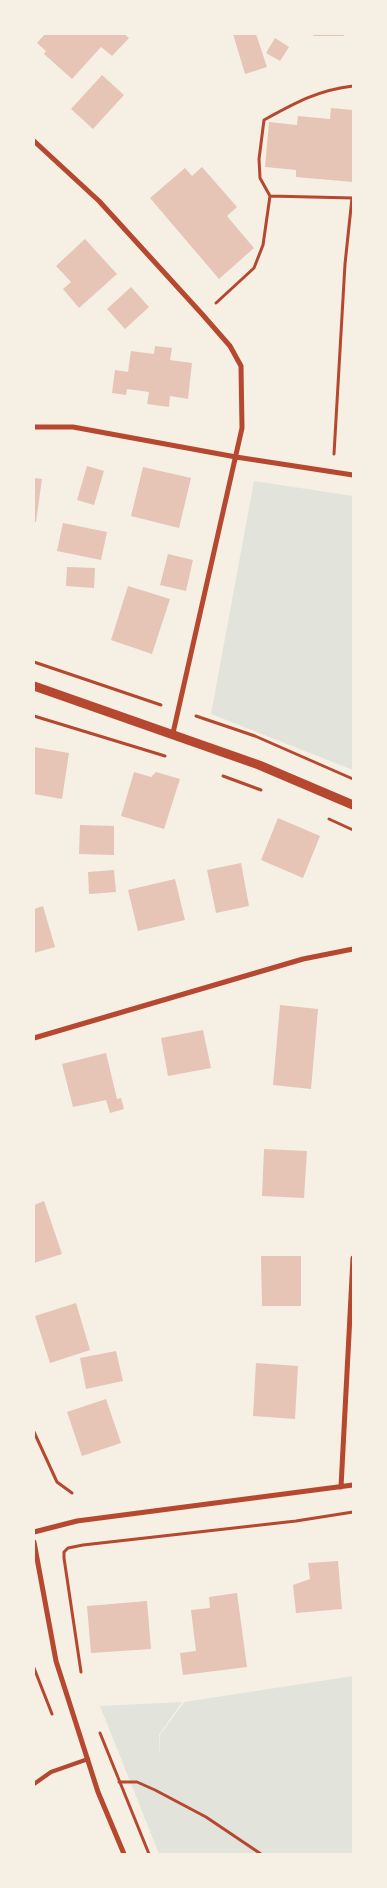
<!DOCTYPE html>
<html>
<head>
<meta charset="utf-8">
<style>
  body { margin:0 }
  #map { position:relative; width:387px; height:1888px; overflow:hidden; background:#f6efe4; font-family:Georgia,serif }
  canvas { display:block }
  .frame { position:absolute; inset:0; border:35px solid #f6efe4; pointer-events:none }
</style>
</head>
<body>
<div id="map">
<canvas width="387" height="1888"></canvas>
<div class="frame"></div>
</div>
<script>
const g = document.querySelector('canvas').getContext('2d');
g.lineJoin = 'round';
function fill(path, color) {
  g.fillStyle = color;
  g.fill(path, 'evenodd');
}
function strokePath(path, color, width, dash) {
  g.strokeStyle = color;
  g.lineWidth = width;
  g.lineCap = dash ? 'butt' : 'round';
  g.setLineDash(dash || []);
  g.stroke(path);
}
fill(new Path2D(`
  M254,481L353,496V770L211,714Z
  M353,1676V1854H159L100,1706L182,1702L159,1735V1756L160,1735L184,1702Z`), '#e2e4dc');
fill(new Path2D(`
  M45,34H124L129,38L112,56L101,47L72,79L44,54L46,51L37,43Z
  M233,34H256L267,67L245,74Z
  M313,34H344V36H313Z
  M275,38L289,47L280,61L266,53Z
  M102,75L124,95L93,129L71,109Z
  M331,108L353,110V182L296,177V170L265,167L269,122L297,125L298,116L330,119Z
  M202,167L237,207L227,216L254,248L219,279L150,198L185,168L192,176Z
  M85,239L117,274L79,308L63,289L71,282L56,266Z
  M131,287L149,307L125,329L107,309Z
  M155,346L172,348L170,360L192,363L188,399L170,396L169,407L147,404L149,392L127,389L126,395L112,393L115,370L128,372L131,351L154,354Z
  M87,466L104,471L94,505L77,500Z
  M143,467L191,478L179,528L131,516Z
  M34,478L42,479L36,522H34Z
  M63,523L107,532L101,560L57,551Z
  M168,554L193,560L186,591L160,585Z
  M67,567L95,568L94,588L66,586Z
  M128,586L170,599L152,654L111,640Z
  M34,747L69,753L62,799L34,794Z
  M134,772L151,777L156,772L180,779L164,829L121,816Z
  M278,818L320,836L303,878L261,860Z
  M80,825L114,826V855L79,854Z
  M241,863L249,906L216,913L207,870Z
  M114,870L116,892L89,894L88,872Z
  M175,879L185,920L138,931L128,890Z
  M43,906L55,947L34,953V909Z
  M280,1005L318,1009L311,1089L273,1085Z
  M203,1030L211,1068L168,1076L161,1038Z
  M106,1053L117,1099L121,1098L124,1109L110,1113L106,1100L73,1107L62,1064Z
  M264,1149L307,1151L304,1198L262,1196Z
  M44,1201L62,1254L34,1263V1205Z
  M261,1256H301V1306H262Z
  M76,1303L90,1350L50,1363L35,1316Z
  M116,1351L123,1381L86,1389L80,1358Z
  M256,1363L298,1366L295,1419L253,1416Z
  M106,1399L121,1443L82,1456L67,1412Z
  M338,1561L342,1609L296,1613L293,1585L310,1579L308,1563Z
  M237,1593L247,1667L183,1675L180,1653L196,1651L191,1610L210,1608L209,1597Z
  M147,1601L151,1649L91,1653L87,1606Z`), '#e6c5b7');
strokePath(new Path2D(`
  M270,196L353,198
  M216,303L254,268L263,245L270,196L260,178L259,159L264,120C295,103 318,90 353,86
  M334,454L345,264L352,198
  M34,662L161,705
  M34,716L165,756
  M196,716L255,736L353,779
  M223,776L261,790
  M329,819L353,830
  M34,1432L57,1482L72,1493
  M34,1668L52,1714
  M81,1672L64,1558V1552L68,1548L83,1545L296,1521L353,1512
  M100,1733L149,1854
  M119,1782H137L155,1790L206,1817L261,1854`), '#b5482f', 3);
strokePath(new Path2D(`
  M34,1784L51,1772L88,1759`), '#b5482f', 4);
strokePath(new Path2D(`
  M34,141L99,201L202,314L230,346L241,366L242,428L173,733
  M34,427H73L236,457L353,475
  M34,1038L303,959L353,949
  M341,1487L353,1258
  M34,1532L77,1521L353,1485
  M34,1542L56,1661L98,1792L124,1854`), '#b5482f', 5);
strokePath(new Path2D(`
  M34,686L259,765L353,805`), '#b5482f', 9);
</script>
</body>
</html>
